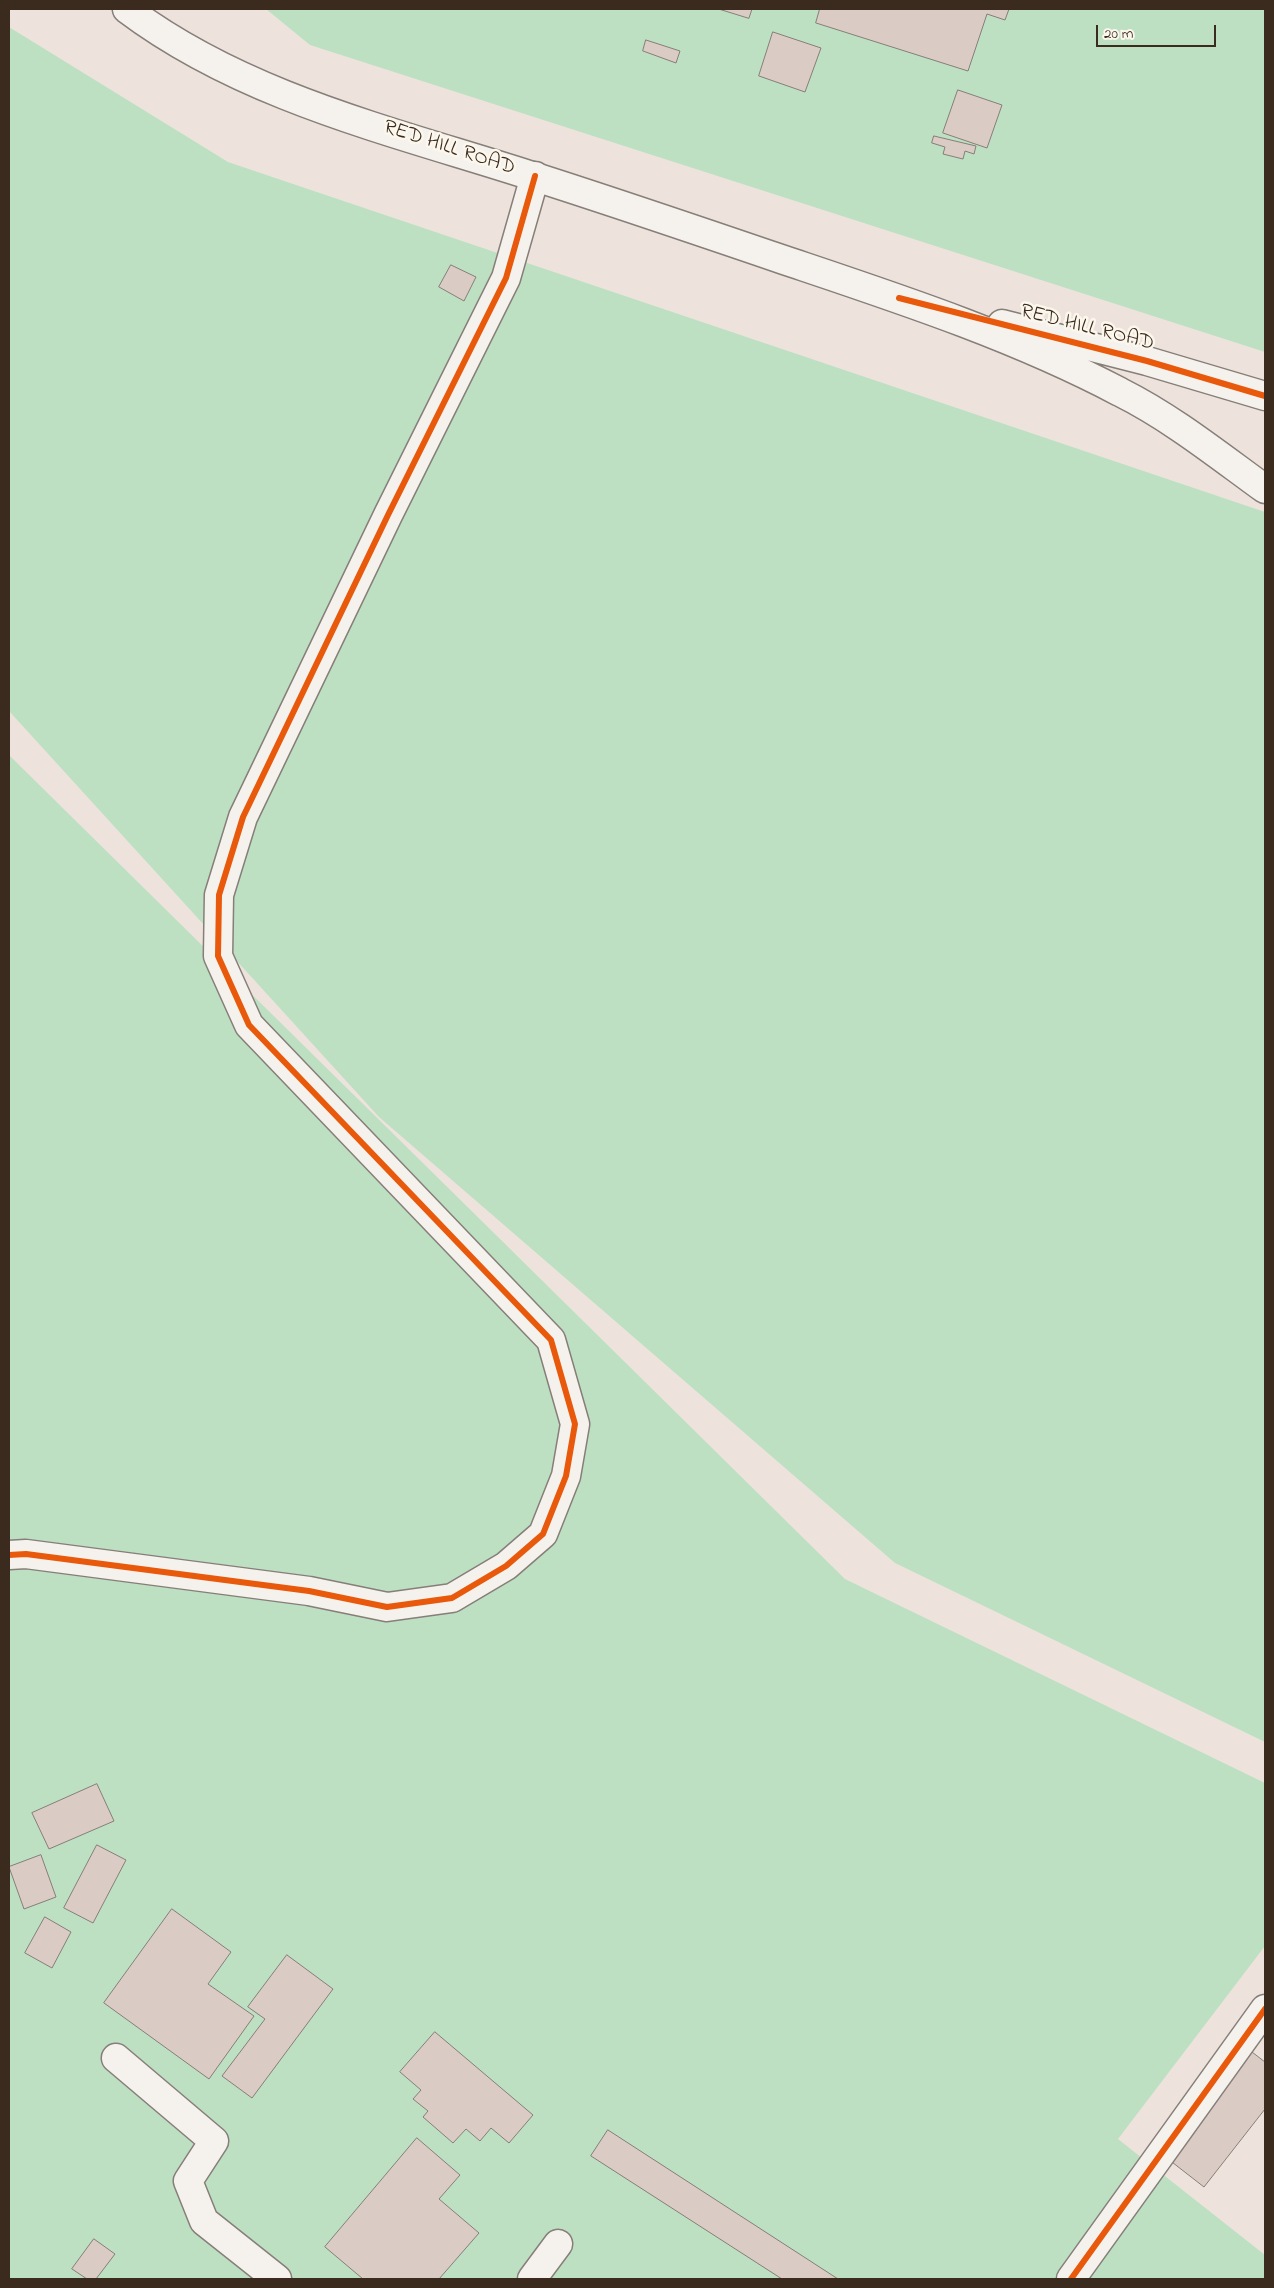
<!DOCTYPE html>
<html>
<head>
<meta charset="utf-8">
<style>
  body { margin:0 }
  #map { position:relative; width:1274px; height:2288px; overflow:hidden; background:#eee3dc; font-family:"Indie Flower",sans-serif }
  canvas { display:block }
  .frame { position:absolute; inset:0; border:10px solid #3b2a1e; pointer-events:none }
  .scale { position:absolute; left:1096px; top:25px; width:120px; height:22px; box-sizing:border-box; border:2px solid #3b2a1e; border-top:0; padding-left:6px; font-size:15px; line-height:18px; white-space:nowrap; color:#3b2a1e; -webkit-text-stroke:4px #fbf7ec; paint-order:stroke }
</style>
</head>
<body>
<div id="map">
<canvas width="1274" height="2288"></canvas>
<div class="frame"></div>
<div class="scale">20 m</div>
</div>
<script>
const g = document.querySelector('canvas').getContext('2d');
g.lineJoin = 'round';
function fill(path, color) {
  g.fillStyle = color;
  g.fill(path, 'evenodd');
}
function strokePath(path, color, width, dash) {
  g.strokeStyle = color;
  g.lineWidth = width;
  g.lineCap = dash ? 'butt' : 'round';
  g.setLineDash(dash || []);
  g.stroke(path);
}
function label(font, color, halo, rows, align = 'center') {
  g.font = font + ' "Indie Flower",sans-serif';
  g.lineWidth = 5;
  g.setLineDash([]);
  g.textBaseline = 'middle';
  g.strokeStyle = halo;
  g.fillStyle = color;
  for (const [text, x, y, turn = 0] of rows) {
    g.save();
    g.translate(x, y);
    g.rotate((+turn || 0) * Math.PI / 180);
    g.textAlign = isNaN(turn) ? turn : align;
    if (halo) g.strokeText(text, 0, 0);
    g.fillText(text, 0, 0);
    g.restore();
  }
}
fill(new Path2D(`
  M266,9H1265V352L310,45Z
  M9,27L228,162L1265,512V1742L895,1563L379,1117L9,711Z
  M9,755L845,1579L1265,1783V1946L1118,2139L1265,2255V2279H9Z`), '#bde0c3');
const building = new Path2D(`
  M719,9H752L749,18Z
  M820,9H1009L1005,20L987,14L968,71L816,23Z
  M773,32L821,48L805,92L759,76Z
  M646,40L680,51L676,63L643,51Z
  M958,90L1002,105L987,148L943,133Z
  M934,136L976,146L974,154L965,151L963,159L943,154L945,147L932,143Z
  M451,265L476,277L464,301L439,287Z
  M97,1784L114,1821L49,1849L32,1813Z
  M97,1845L126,1860L93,1923L64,1908Z
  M41,1855L56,1897L24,1909L9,1867Z
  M172,1909L231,1952L208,1984L254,2016L209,2079L104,2003Z
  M45,1917L71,1932L52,1968L25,1953Z
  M287,1955L333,1989L252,2098L222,2076L265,2019L248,2007Z
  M435,2032L533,2115L509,2143L491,2128L480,2141L466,2129L453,2143L423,2117L428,2111L413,2099L421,2090L400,2072Z
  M1252,2052L1265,2062V2109L1204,2187L1168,2159Z
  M608,2130L838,2279H782L591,2156Z
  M417,2138L460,2175L439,2199L479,2233L439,2279H363L325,2247Z
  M94,2239L115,2254L96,2279H87L72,2269Z`);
fill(building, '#dbcbc5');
strokePath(building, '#877e78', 1);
const street = new Path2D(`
  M9,1555L26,1554L309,1591L387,1607L452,1598L506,1566L543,1534L566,1476L575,1424L551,1340L249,1025L218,956L219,895L243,817L388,515L506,278L535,176
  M116,2058L214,2141L188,2181L204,2221L277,2279
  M532,2279L558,2244
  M1071,2279L1265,2009`);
const secondary = new Path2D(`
  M127,9C244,97 392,131 529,175C614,202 699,231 784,260C897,298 1014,336 1120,392C1172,418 1218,455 1265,489
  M1002,324L1147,361L1265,396`);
strokePath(street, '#877e78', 31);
strokePath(secondary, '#877e78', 31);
strokePath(street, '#f5f2ee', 28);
strokePath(secondary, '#f5f2ee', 28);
strokePath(new Path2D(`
  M899,298L1147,361L1265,396
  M9,1555L26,1554L309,1591L387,1607L452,1598L506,1566L543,1534L566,1476L575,1424L551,1340L249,1025L218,956L219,895L243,817L388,515L506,278L535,176
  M1071,2279L1265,2009`), '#e8590c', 6);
label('21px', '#3b2a1e', '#fbf7ec', [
  ["RED HILL ROAD",449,149,18],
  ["RED HILL ROAD",1087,329,14]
]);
</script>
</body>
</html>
